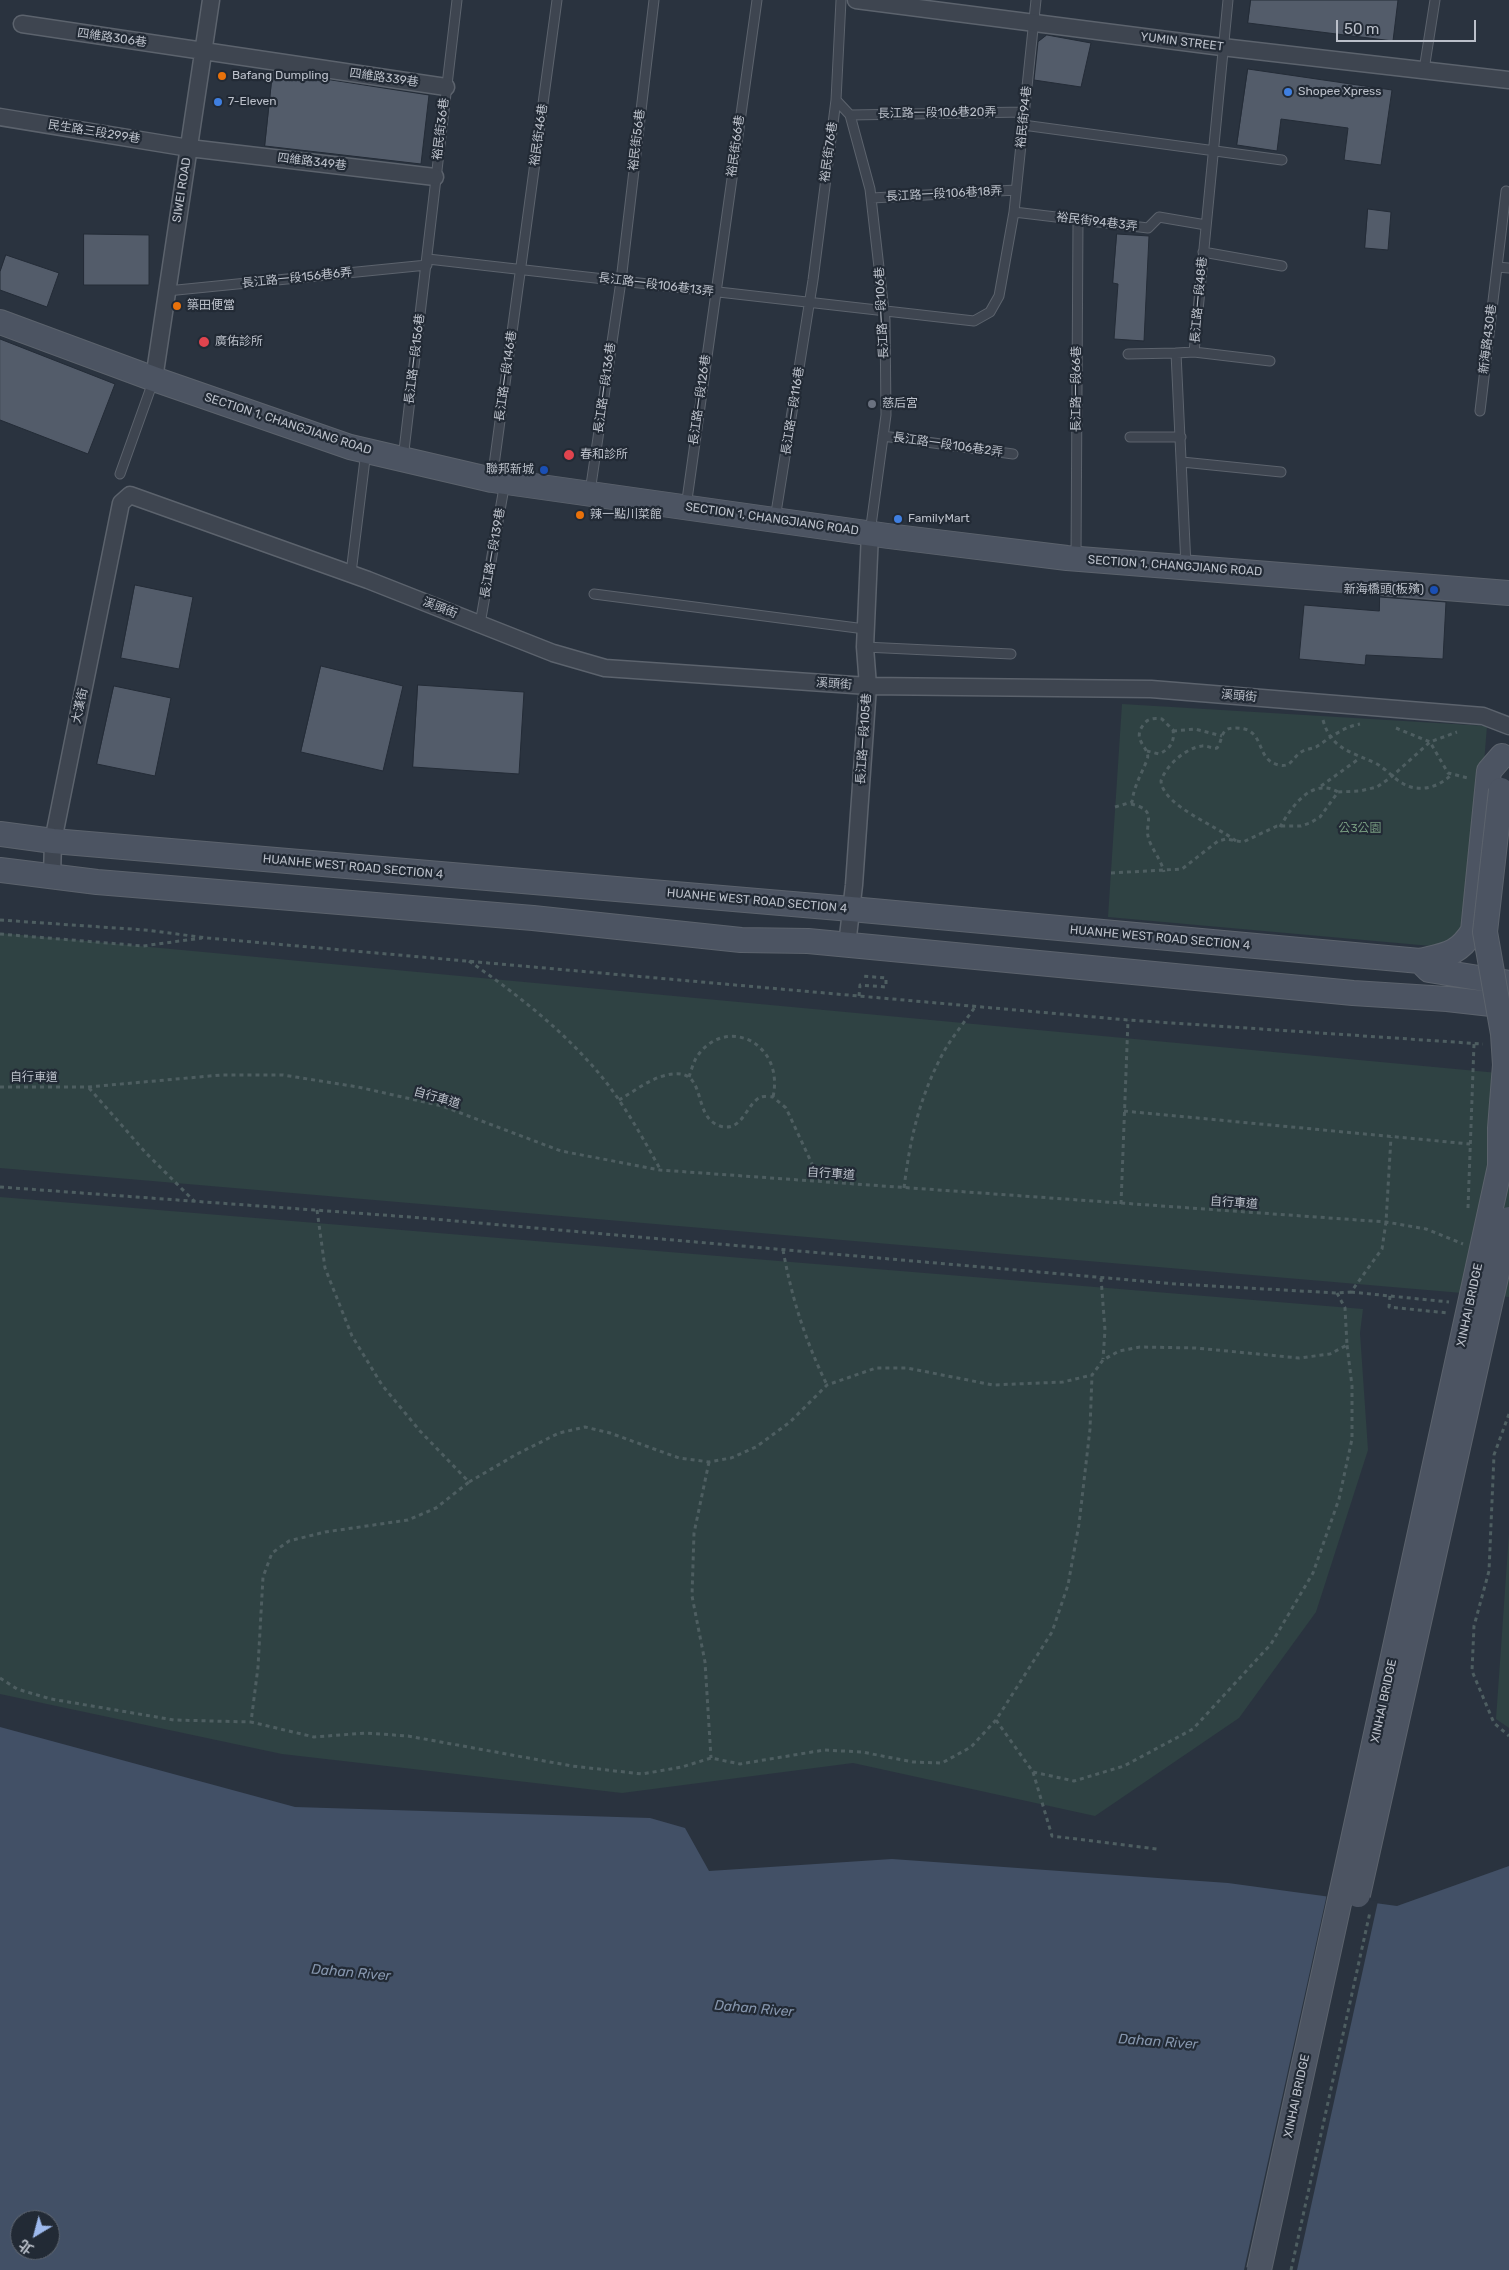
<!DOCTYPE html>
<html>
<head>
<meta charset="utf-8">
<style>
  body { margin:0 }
  #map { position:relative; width:1509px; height:2270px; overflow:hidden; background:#2a333f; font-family:Rubik,"Noto Sans TC",sans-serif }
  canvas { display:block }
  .north { position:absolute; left:10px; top:2210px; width:50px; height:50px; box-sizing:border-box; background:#222a35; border:1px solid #5f6671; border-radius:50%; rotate:217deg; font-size:14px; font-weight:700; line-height:20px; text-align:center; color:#bbc0ca }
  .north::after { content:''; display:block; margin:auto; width:18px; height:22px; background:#9db9ed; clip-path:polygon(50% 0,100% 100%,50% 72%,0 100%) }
  .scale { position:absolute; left:1336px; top:20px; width:140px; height:22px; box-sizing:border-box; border:2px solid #bbc0ca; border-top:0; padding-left:6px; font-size:15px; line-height:18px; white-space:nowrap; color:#bbc0ca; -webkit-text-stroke:4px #222a35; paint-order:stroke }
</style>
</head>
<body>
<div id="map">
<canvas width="1509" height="2270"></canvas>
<div class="north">北</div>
<div class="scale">50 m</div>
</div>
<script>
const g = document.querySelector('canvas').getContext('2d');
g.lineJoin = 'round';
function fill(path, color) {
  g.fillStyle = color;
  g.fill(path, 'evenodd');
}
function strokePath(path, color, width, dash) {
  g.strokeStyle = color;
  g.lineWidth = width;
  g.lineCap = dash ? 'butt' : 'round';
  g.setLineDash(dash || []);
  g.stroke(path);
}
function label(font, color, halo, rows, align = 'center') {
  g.font = font + ' Rubik,"Noto Sans TC",sans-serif';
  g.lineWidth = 4.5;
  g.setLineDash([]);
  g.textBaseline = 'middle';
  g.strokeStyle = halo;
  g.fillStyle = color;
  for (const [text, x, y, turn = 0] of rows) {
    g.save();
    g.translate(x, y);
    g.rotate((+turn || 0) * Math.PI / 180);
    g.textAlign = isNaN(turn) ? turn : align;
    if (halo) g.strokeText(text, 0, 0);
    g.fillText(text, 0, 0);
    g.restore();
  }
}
fill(new Path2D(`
  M1122,704L1487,726L1472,911L1468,923L1452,942L1431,946L1108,917Z
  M0,933L1509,1074V1297L0,1168Z
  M0,1197L1363,1309L1360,1333L1368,1450L1316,1612L1239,1718L1095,1816L853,1763L622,1793L282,1754L0,1694Z
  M1509,1533V1728L1496,1719Z`), '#2f4243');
fill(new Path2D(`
  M0,1727L295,1807L650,1818L685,1828L709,1871L892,1859L1228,1883L1397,1906L1509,1866V2270H0ZM20,2220H50V2250H20Z`), '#425066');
fill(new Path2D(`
  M1327,1894L1378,1901L1297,2270H1244Z`), '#2a333f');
const building = new Path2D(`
  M1251,0H1398L1393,41L1248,23Z
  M1047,35L1091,43L1081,87L1034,80L1038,42Z
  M1248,69L1392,90L1381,165L1344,160L1348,128L1281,119L1277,151L1237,145Z
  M273,71L429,95L421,164L265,146Z
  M1368,209L1391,212L1388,250L1365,248Z
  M84,234L149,235V285H84Z
  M1117,234L1149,236L1144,341L1114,339L1118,284L1113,283Z
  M6,255L59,273L47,307L0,290V272Z
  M0,339L115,384L88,454L0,420Z
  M135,585L193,597L179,669L121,658Z
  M1380,597L1446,602L1443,659L1366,655L1365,665L1299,659L1304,605L1379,611Z
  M321,666L403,686L383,771L301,752Z
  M418,685L524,692L519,774L413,767Z
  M114,686L171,698L155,776L97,764Z`);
fill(building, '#535c6a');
strokePath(building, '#242c37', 1);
const lane = new Path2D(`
  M1424,70L1435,0
  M836,100L850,115L870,189L885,320L886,415L870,533
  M850,115L1024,112
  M1023,125L1282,160
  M872,198L1016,190
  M1014,212L1148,228L1159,217L1206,225
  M1203,252L1282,266
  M428,259L974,321L990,312L999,296L1014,212L1036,0
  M1497,267L1509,268
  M167,291L427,265
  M1194,352L1270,361
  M1128,354L1176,353
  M1480,411L1506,191
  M883,436L1013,454
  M1130,437H1181
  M403,459L457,0
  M1182,462L1281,472
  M120,474L154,379
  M492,480L557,0
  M590,492L621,281L654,0
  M686,507L757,0
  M775,519L813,280L836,100L841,0
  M1076,557L1078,220
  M1186,566L1176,353L1194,352L1228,0
  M351,573L366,451
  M594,594L865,629
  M480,624L505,482
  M865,647L1011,654`);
const street = new Path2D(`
  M856,0L1222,47L1509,80
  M22,24L446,87
  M0,117L189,148L435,177
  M154,379L211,0
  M52,876L53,841L121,503L130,495L368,580L553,653L605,668L868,686L1151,689L1483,716L1509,726
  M847,945L854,885L868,686L865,647L870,533`);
const secondary = new Path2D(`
  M0,322L154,379L350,447L492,480L888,536L1067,558L1509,593
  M0,834L53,841L851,909L1420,961L1429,970L1509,983
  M0,870L97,882L533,918L741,940L808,941L1353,993L1447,999L1509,1006
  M1420,961C1445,955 1458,955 1473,931L1489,771L1502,756`);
strokePath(lane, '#5c636d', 11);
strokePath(street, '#5c636d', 19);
strokePath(secondary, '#5c636d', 26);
strokePath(new Path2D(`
  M1323,720C1331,750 1353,752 1377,764C1386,769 1393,778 1402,783C1418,793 1438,788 1451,775
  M1396,728L1430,742L1448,773L1468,778
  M1173,731L1195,729L1222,736
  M1321,786L1360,758
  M1131,804C1158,810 1145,822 1148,836C1150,847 1161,859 1164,872
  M1115,807L1132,802C1134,786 1141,775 1147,760C1152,748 1130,741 1144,724C1148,718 1155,718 1162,719L1173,730C1175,742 1170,749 1159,754L1147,751
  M1280,827C1292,806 1312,777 1338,792
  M1236,841C1217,826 1163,806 1161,781C1166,765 1186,748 1202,746C1207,745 1211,749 1217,748C1221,743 1221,735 1225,731C1228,728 1232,728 1236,728C1267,728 1254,760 1279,765C1291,768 1293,757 1301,752C1305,749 1311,749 1316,747C1330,738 1343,727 1360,724
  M1111,873L1182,869L1218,841L1226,839L1243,842L1277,826H1301L1310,823L1320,817L1338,792L1360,791L1377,787L1390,778L1430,742L1457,732
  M0,920L145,930L208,938L1128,1020L1483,1044
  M0,934L143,946L202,938
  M469,961C511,990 554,1023 588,1061C618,1093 639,1131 660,1169
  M859,996L860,985L886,987V978L862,976
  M689,1077C691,1071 693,1064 696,1058C724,1014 785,1042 773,1097
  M0,1087H88L221,1075H283L358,1087L442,1106L561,1151L660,1170L1386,1222L1426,1229L1463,1244
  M89,1088L146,1153L195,1202
  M619,1100C633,1092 648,1080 663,1076C711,1062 689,1116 720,1126C743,1133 746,1103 761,1097C764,1096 770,1097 773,1097L786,1108L820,1181
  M1124,1111L1470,1144
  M0,1187L410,1217L1176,1284L1337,1293L1351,1292L1382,1249L1386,1222L1391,1137
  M904,1188C910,1139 919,1099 942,1055C951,1038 964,1023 975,1007
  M1121,1204L1128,1020
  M1468,1208L1474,1044
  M317,1210L325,1268L352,1336L382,1385L420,1431L469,1482L436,1508L408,1520L325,1532L289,1541L272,1553L263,1577L258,1667L251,1722L314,1737L366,1733L408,1736L572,1766L642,1774L682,1767L711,1758L740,1764L824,1750L862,1752L913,1762L942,1763L971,1747L996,1720L1052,1632L1068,1585L1079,1524L1090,1429L1092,1375L1103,1360L1119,1351L1140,1347L1196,1348L1299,1358L1330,1354L1347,1345L1345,1308L1337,1293
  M783,1250C792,1299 805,1340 827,1385
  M1101,1278L1105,1330L1103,1359
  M1351,1292L1449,1302
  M1390,1296L1389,1307L1448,1313
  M1509,1414L1494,1455L1489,1571L1474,1626L1472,1671L1494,1723L1509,1736
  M709,1462L694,1533L692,1596L705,1662L711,1758
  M469,1482L517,1454L559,1433L585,1427L610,1433L679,1458L709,1462L731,1458L756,1447L790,1422L827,1385L876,1368H907L993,1385L1063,1382L1092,1375
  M0,1678L17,1689L51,1699L174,1720L251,1722
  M996,1720L1033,1772L1074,1781L1124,1766L1193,1729L1271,1644L1313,1573L1339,1499L1352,1439V1386L1347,1345
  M1033,1772L1052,1836L1157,1849
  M1291,2270L1370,1912`), '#4e5e61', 3, [4, 4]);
strokePath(lane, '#3e4550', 9);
strokePath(street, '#3e4550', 16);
strokePath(secondary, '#4c5462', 24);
const secondaryBridge = new Path2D(`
  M1358,1895L1509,1219
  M1259,2270L1500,1166V1128L1505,1065L1503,1034L1485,932L1501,790`);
strokePath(secondaryBridge, '#5c636d', 26, []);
strokePath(secondaryBridge, '#4c5462', 24);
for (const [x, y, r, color] of [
  [222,76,5,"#e8710a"],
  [1288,92,5,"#3f7fe0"],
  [218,102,5,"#3f7fe0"],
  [177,306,5,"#e8710a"],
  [204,342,6,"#e0444e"],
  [872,404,5,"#6b7280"],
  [569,455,6,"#e0444e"],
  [544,470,5,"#1a4fb4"],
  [580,515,5,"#e8710a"],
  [898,519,5,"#3f7fe0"],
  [1434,590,5,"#1a4fb4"]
]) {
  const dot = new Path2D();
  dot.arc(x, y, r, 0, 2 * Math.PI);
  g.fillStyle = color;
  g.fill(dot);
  strokePath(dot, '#222a35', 2);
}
label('12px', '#bbc0ca', '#222a35', [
  ["四維路306巷",112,38,8],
  ["YUMIN STREET",1182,42,7],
  ["四維路339巷",384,78,8],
  ["長江路一段106巷20弄",937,113,-1],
  ["裕民街94巷",1024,117,-84],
  ["裕民街36巷",441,129,-83],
  ["民生路三段299巷",94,132,9],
  ["裕民街46巷",539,135,-82],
  ["裕民街56巷",637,140,-83],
  ["裕民街66巷",736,146,-82],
  ["裕民街76巷",829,152,-82],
  ["四維路349巷",312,162,7],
  ["SIWEI ROAD",182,190,-81],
  ["長江路一段106巷18弄",944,194,-3],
  ["裕民街94巷3弄",1097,222,7],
  ["長江路一段156巷6弄",297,278,-6],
  ["長江路一段106巷13弄",656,285,7],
  ["長江路一段48巷",1199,300,-85],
  ["長江路一段106巷",882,313,-93],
  ["新海路430巷",1488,339,-83],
  ["長江路一段156巷",415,359,-83],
  ["長江路一段146巷",506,376,-82],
  ["長江路一段136巷",605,388,-82],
  ["長江路一段66巷",1077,389,-90],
  ["長江路一段126巷",700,400,-82],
  ["長江路一段116巷",793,411,-81],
  ["SECTION 1, CHANGJIANG ROAD",288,424,18],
  ["長江路一段106巷2弄",948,445,8],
  ["SECTION 1, CHANGJIANG ROAD",772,519,8],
  ["長江路一段139巷",493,553,-80],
  ["SECTION 1, CHANGJIANG ROAD",1175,566,4],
  ["溪頭街",440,608,21],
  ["溪頭街",834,684,4],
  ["溪頭街",1239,696,5],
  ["大漢街",80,706,-78],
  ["長江路一段105巷",864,739,-86],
  ["HUANHE WEST ROAD SECTION 4",353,867,5],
  ["HUANHE WEST ROAD SECTION 4",757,901,5],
  ["HUANHE WEST ROAD SECTION 4",1160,938,5],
  ["自行車道",34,1078],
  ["自行車道",437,1098,16],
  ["自行車道",831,1174,4],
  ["自行車道",1234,1203,4],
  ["XINHAI BRIDGE",1470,1305,-78],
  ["XINHAI BRIDGE",1384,1701,-78],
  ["XINHAI BRIDGE",1297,2096,-78]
]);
label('12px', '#bbc0ca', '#222a35', [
  ["Bafang Dumpling",232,76],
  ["Shopee Xpress",1298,92],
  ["7-Eleven",228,102],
  ["築田便當",187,306],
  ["廣佑診所",215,342],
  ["慈后宮",882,404],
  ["春和診所",580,455],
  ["聯邦新城",534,470,"right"],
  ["辣一點川菜館",590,515],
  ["FamilyMart",908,519],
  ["新海橋頭(板殯)",1424,590,"right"]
], 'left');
label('12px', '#75987e', '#222a35', [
  ["公3公園",1360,829]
]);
label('italic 14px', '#8696ad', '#222a35', [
  ["Dahan River",351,1973,5],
  ["Dahan River",754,2009,5],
  ["Dahan River",1158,2042,4]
]);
</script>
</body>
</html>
